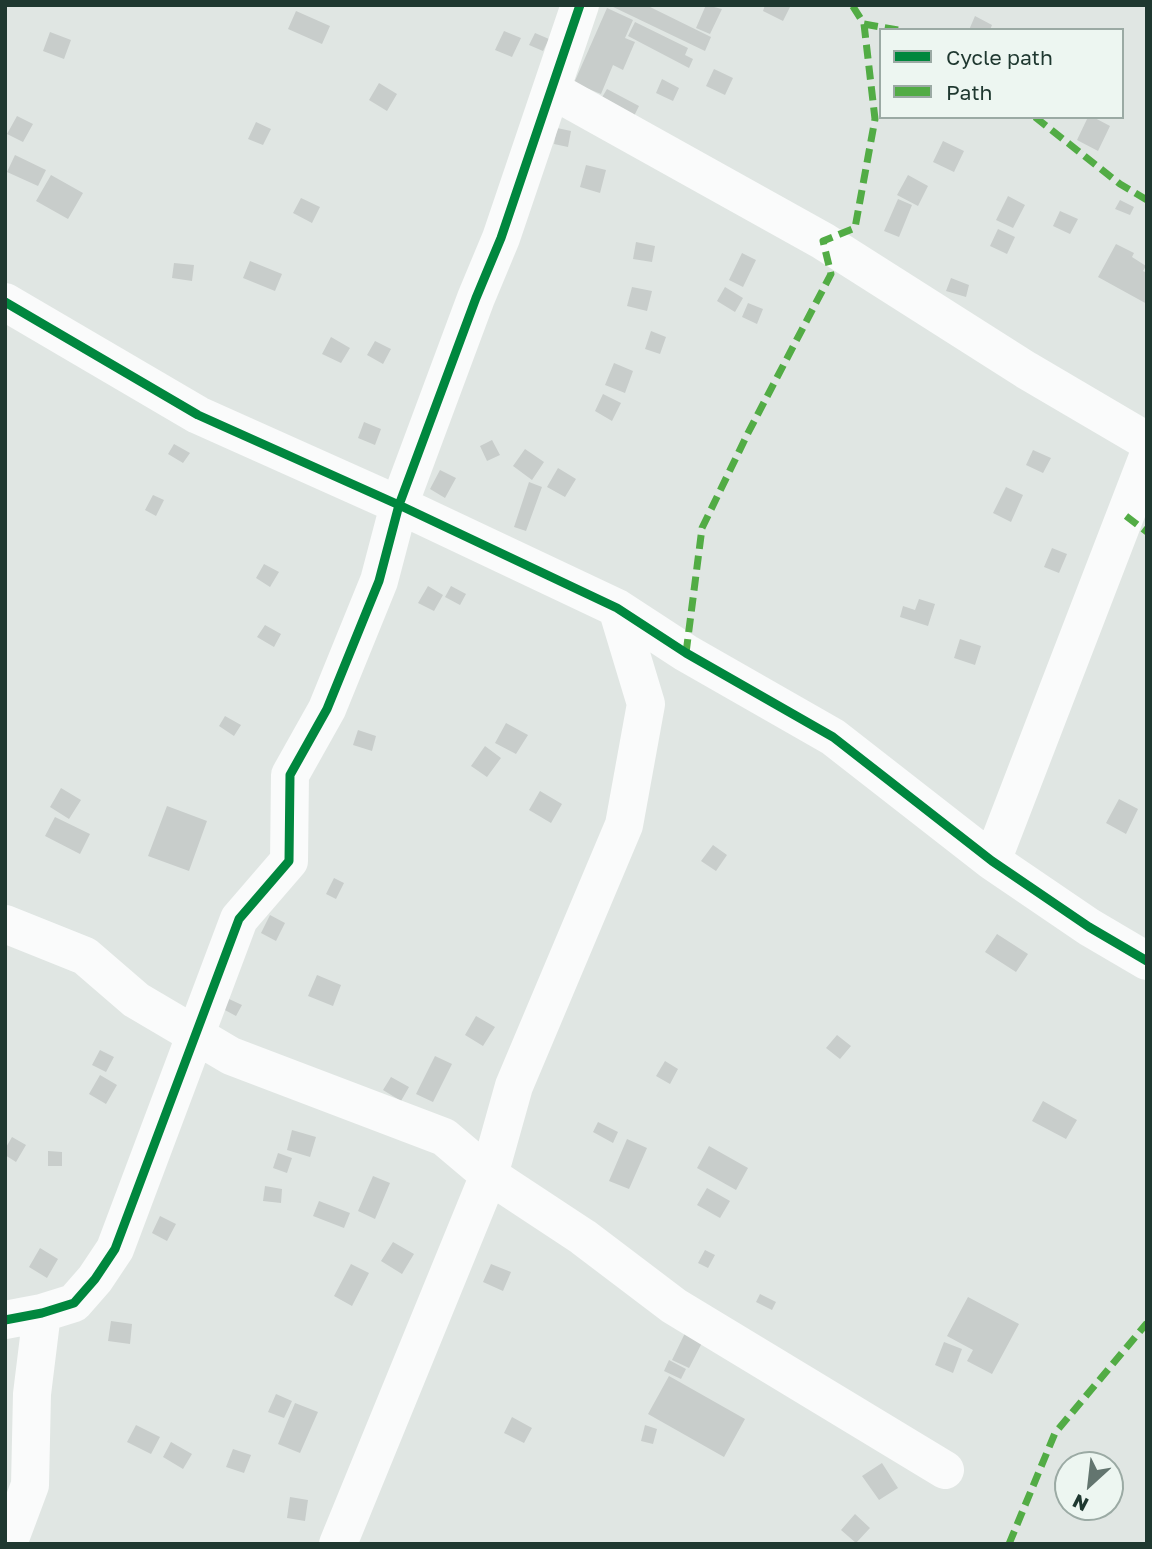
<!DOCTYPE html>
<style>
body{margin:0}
#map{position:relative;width:1152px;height:1549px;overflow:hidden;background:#e0e6e3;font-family:"Golos Text",sans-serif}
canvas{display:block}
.frame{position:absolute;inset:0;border:7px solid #1f3830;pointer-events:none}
.legend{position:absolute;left:879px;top:28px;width:245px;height:91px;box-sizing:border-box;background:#edf6f1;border:2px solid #9baaa4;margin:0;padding:9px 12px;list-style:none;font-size:21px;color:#1f3830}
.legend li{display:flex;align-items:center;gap:14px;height:35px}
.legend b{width:35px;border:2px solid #9baaa4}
.north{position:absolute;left:1054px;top:1451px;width:70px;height:70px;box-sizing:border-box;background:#edf6f1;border:2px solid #9baaa4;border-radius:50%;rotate:207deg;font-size:19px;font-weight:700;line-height:28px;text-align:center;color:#1f3830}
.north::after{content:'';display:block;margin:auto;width:24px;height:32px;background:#63756f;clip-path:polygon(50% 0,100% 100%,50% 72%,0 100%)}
</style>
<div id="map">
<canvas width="1152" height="1549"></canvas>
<div class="frame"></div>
<ul class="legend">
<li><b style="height:9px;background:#00873e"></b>Cycle path</li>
<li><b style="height:9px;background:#52ac45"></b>Path</li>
</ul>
<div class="north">N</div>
</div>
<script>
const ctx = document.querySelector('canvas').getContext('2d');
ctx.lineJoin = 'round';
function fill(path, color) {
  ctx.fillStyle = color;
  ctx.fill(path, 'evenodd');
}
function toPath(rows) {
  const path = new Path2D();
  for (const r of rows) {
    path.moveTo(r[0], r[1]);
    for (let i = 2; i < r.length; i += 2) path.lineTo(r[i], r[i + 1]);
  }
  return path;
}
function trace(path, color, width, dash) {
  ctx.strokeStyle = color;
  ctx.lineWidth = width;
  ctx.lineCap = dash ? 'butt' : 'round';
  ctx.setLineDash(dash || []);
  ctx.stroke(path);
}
const building = toPath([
 [609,5,646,5,711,37,705,51],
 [706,5,722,9,710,34,696,28],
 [765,5,791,5,783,21,763,11],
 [607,8,633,20,625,38,635,42,623,70,613,65,601,94,574,83],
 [296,11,330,26,322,44,288,29],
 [975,16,992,25,990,30,969,30],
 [635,22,688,48,685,55,693,59,689,68,628,36],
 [504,31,521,38,512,57,495,50],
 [50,32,71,40,64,59,43,51],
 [535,33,549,39,543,51,529,45],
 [714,69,733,78,725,95,706,86],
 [662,79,679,88,673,101,656,93],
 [379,83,397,94,387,111,369,100],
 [607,89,639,106,634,116,601,99],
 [17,116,33,124,23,142,7,134],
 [1088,117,1093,117,1110,126,1098,151,1077,140],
 [256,122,271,129,263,145,248,139],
 [557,128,571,131,568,147,554,144],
 [943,141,964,151,954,172,933,162],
 [15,155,46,170,38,186,7,172],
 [586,165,606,170,600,193,580,187],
 [51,175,83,193,68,219,36,201],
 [908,175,928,186,918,206,897,195],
 [1008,196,1025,205,1013,228,996,220],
 [301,198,320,207,312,223,293,213],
 [898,199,912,205,899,237,884,231],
 [1120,200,1134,207,1130,215,1115,209],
 [1060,211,1078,219,1070,234,1053,226],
 [998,229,1015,237,1007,254,990,246],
 [636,242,655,246,652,262,633,259],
 [1116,244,1134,253,1132,257,1146,266,1143,271,1147,273,1147,304,1098,277],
 [742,253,756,260,743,287,729,280],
 [250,261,282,274,275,291,243,278],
 [174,263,194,265,192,281,172,278],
 [951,278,969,285,966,297,946,291],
 [632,287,652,291,647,311,627,306],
 [725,287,743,298,735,312,717,301],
 [748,303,763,309,757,324,742,317],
 [651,331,666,337,660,354,645,349],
 [331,337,350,348,341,363,322,354],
 [375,341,391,349,383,364,367,355],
 [614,363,633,371,625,393,605,385],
 [603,394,621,403,612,421,595,411],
 [364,422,381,429,375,445,358,438],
 [492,440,500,455,487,461,480,446],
 [174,444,190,453,183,463,168,454],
 [525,449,544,462,532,480,513,466],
 [1033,450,1051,458,1043,473,1026,465],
 [558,468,576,479,565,497,547,487],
 [440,470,456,478,445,498,430,489],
 [529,482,542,487,526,531,514,527],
 [1006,487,1023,495,1011,522,993,513],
 [153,495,164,500,156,516,145,510],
 [1052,548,1067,554,1059,573,1044,567],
 [264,564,279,572,270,587,256,578],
 [428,586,443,595,434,611,418,603],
 [451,586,466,594,460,605,445,597],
 [919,599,935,604,928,626,900,617,903,606,915,610],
 [265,625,281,634,274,647,257,637],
 [960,639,981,646,975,665,954,658],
 [225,716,241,725,234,736,219,726],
 [506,723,528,735,516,754,495,743],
 [358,730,376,736,372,751,353,745],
 [485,746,501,758,487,777,471,766],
 [61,788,81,800,69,819,50,807],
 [540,791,562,804,551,823,529,810],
 [1119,799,1138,809,1126,834,1106,823],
 [167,806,207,821,189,871,148,856],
 [55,817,90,834,80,854,45,836],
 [713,845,727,855,716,871,701,861],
 [334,878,344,883,336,899,326,894],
 [270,915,285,923,276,941,261,933],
 [997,934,1028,954,1016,972,985,952],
 [317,975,341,985,333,1006,308,996],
 [229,999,242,1005,236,1016,223,1009],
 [476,1016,495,1027,483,1046,465,1035],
 [837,1035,851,1046,840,1059,826,1048],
 [100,1050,114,1057,106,1072,92,1065],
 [435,1056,452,1064,433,1102,416,1094],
 [665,1061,678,1069,670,1084,656,1076],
 [100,1075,117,1085,106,1104,89,1094],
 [391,1077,409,1087,401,1101,383,1090],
 [1043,1101,1077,1120,1066,1139,1032,1121],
 [598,1122,618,1132,613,1143,593,1132],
 [292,1130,316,1137,310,1157,287,1150],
 [12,1137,26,1145,16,1162,5,1155,5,1149],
 [627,1139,647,1148,629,1189,609,1181],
 [709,1146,748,1168,736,1190,697,1168],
 [48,1151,62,1152,62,1166,48,1166],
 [278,1153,292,1158,287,1173,273,1168],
 [373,1176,390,1183,375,1219,358,1211],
 [265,1186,282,1189,281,1203,263,1201],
 [707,1188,730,1201,720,1218,697,1205],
 [319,1201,350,1213,344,1228,313,1216],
 [160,1216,176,1224,167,1241,152,1233],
 [393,1242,414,1254,402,1274,381,1261],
 [40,1248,58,1259,47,1278,29,1267],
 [705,1250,715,1255,708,1268,698,1263],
 [351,1264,369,1273,352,1306,334,1296],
 [491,1264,511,1272,503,1291,483,1282],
 [760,1294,776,1302,772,1310,756,1302],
 [968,1297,1019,1324,992,1374,967,1361,973,1350,947,1336],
 [111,1321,132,1324,130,1344,108,1341],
 [686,1331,704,1339,689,1368,672,1360],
 [944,1342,962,1349,953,1373,935,1365],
 [669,1360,686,1369,681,1379,664,1371],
 [669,1376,745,1419,724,1457,648,1414],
 [276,1394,292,1401,284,1418,268,1412],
 [295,1403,318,1412,300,1453,278,1444],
 [512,1417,532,1428,524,1443,504,1433],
 [136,1425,160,1437,151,1454,127,1442],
 [645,1425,657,1429,653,1444,641,1441],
 [171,1442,192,1454,183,1469,163,1457],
 [233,1449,251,1455,244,1473,226,1467],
 [882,1463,898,1488,879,1500,862,1476],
 [290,1497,308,1500,305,1521,287,1518],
 [855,1514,870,1528,856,1543,841,1530]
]);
const minor = toPath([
 [552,90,823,241,1026,370,1147,441],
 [5,302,198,415,399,505,617,608,686,653,833,737,992,861,1089,927,1147,961],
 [992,861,1147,459],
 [5,924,85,956,136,1000,231,1056,444,1137,489,1175,583,1237,674,1306,945,1470],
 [5,1320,42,1313,74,1303,95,1279,115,1249,239,919,289,861,290,775,327,709,379,581,399,505,476,298,501,238,580,5],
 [8,1544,30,1485,32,1394,42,1313],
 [338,1544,489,1175,514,1086,624,825,646,704,617,608]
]);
const quiet = toPath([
 [864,24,898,30],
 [1035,117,1120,184,1147,200],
 [1126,516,1147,532],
 [686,653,702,528,748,433,831,274,823,241,855,228,875,119,864,24,852,5],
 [1009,1544,1055,1433,1147,1323]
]);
const cycleway = toPath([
 [5,302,198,415,399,505,617,608,686,653,833,737,992,861,1089,927,1147,961],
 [5,1320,42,1313,74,1303,95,1279,115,1249,239,919,289,861,290,775,327,709,379,581,399,505,476,298,501,238,580,5]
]);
fill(building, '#c8cdcb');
trace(minor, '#fafbfb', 38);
trace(quiet, '#52ac45', 7, [14, 7]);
trace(cycleway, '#00873e', 9);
</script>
